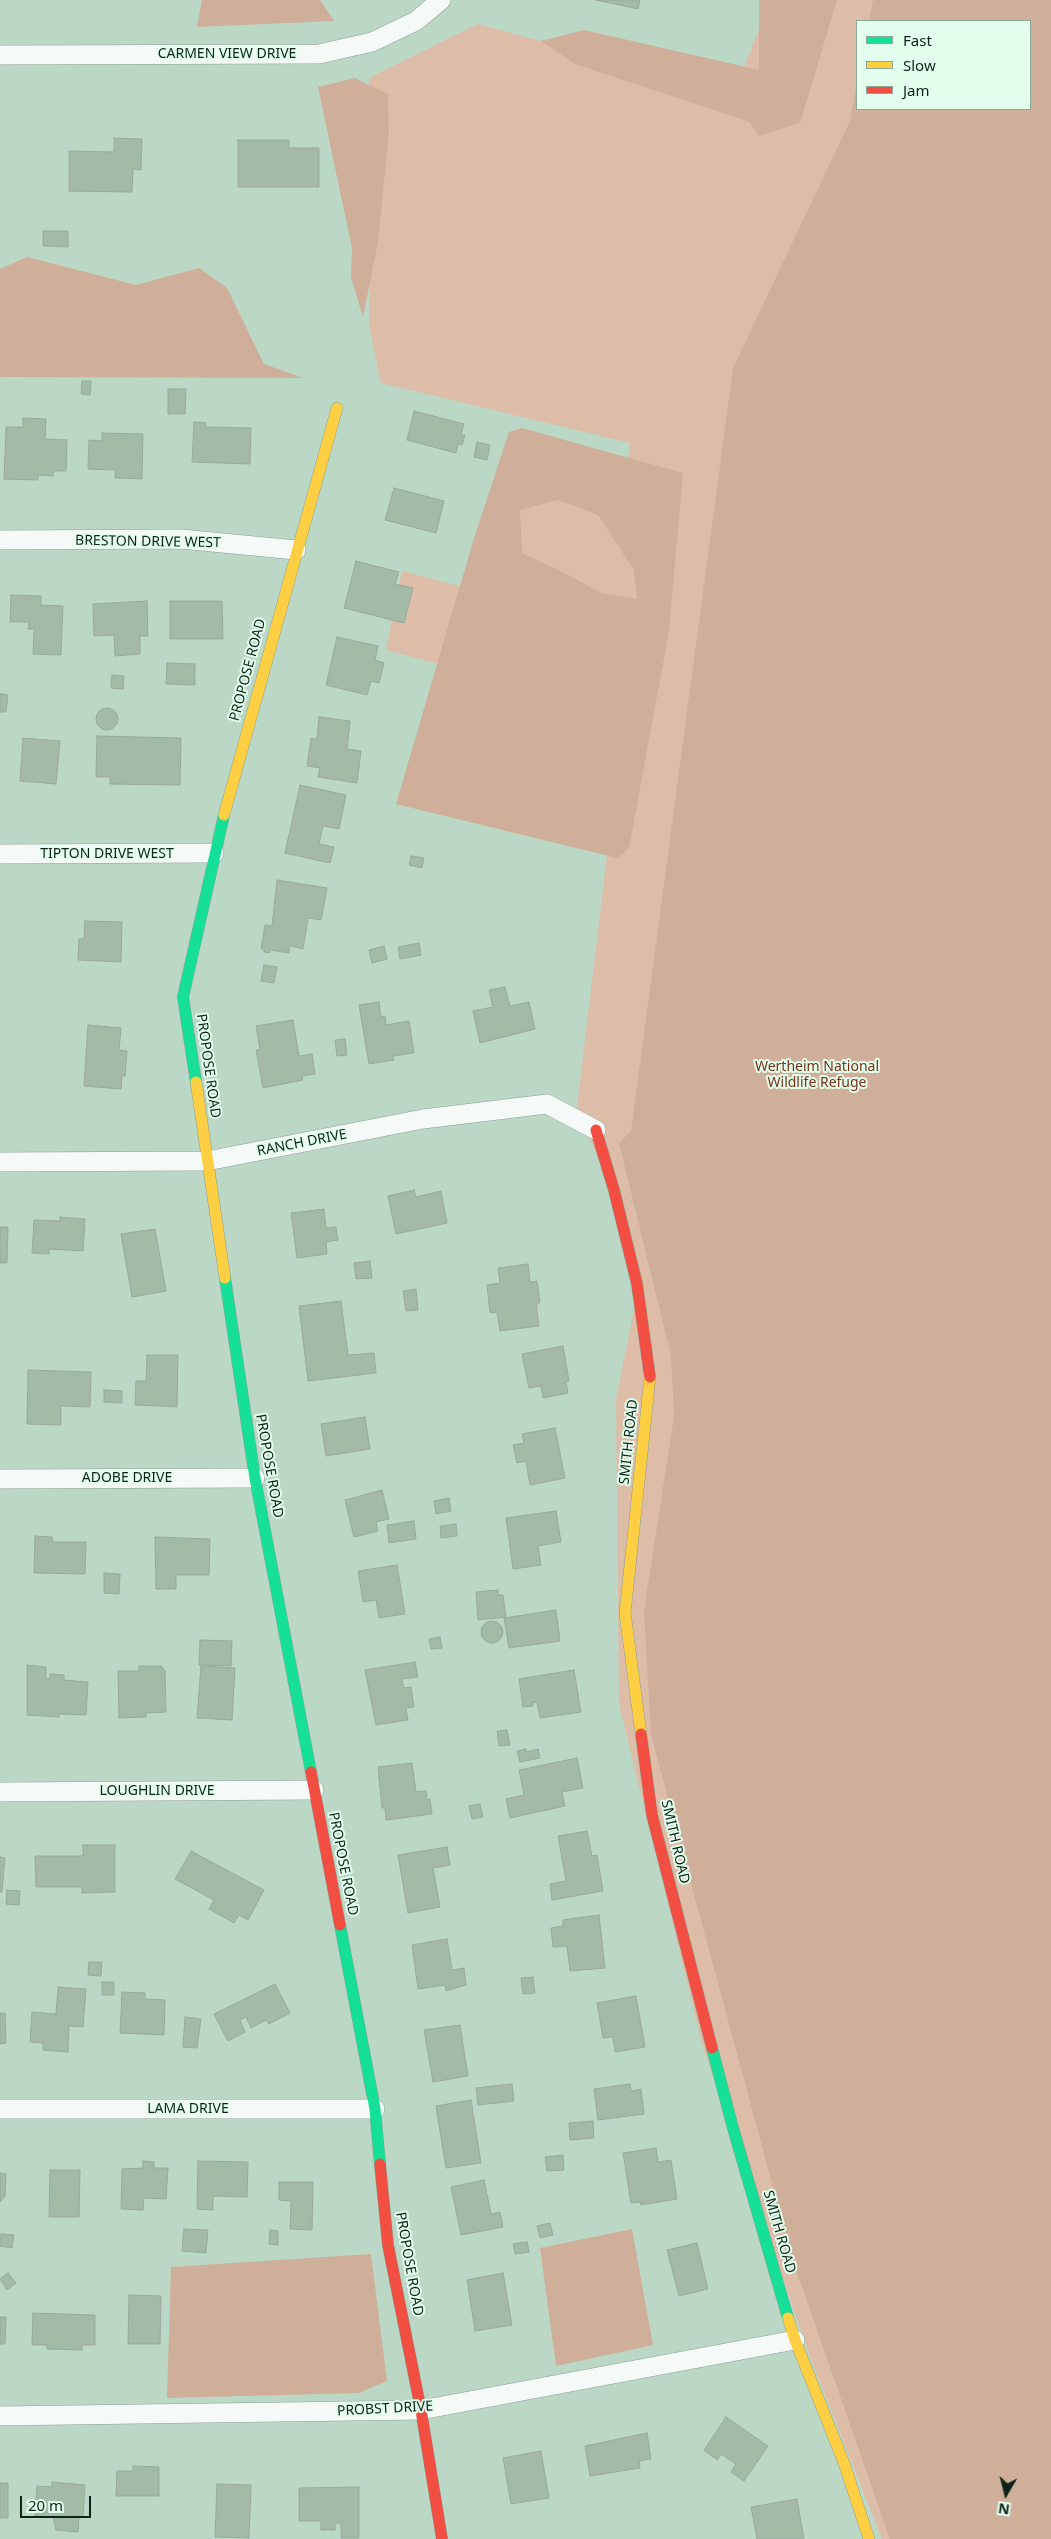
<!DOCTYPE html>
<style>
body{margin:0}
#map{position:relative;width:1051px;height:2539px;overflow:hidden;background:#bbd8c7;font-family:"Noto Sans",sans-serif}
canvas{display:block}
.legend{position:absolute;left:856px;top:20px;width:175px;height:90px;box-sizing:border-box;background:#e3ffee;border:1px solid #8da798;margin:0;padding:6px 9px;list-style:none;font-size:15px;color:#0d2317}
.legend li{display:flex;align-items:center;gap:10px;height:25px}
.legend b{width:25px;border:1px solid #8da798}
.north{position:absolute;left:981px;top:2469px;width:50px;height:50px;-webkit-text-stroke:4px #e3ffee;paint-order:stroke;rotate:188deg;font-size:14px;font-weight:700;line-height:20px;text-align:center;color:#0d2317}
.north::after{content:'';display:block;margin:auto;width:18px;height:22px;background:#0d2317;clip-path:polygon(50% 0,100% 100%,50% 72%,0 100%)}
.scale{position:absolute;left:20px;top:2496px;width:71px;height:22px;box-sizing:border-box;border:2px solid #0d2317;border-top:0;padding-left:6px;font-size:15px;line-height:18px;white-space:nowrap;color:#0d2317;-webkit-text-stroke:4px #e3ffee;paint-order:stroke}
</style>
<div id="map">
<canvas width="1051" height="2539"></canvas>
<ul class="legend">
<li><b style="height:6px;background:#16e098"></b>Fast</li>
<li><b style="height:6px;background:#ffcf43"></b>Slow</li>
<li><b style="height:6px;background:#f24e42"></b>Jam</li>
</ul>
<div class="north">N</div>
<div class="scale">20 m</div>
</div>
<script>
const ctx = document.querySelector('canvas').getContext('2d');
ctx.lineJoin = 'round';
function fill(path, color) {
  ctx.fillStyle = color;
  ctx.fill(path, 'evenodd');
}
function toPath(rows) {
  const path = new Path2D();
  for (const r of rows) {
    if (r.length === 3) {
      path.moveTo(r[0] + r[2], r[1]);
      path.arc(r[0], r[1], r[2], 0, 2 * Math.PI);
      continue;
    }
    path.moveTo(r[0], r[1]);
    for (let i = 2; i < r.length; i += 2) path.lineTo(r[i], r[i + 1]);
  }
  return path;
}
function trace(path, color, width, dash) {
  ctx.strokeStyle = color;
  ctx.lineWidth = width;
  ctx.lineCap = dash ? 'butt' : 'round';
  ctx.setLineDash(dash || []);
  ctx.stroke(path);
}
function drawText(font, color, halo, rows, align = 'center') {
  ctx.font = font + ' "Noto Sans",sans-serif';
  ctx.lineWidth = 4;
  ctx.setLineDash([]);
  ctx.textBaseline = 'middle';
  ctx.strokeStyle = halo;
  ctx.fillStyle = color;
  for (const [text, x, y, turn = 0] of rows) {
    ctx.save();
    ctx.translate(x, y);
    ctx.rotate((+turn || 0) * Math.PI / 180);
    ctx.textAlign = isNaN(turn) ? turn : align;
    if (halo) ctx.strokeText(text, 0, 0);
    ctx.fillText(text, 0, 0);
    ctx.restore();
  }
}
const green = toPath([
 [771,0,1051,0,1051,2539,882,2539,810,2357,702,2044,619,1704,616,1399,638,1289,633,1245,577,1107,615,787,597,706,386,650,402,571,608,625,601,593,563,572,521,553,520,510,558,500,598,515,619,547,630,443,381,383,369,325,369,78,478,24,733,94],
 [857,21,1030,21,1030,109,857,109]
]);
const forest = toPath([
 [202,0,320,0,334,21,197,27],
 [759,0,837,0,800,123,758,136,750,122,575,64,541,41,584,30,759,70],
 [873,0,1051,0,1051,2539,890,2539,793,2261,651,1735,644,1611,674,1417,671,1356,619,1143,631,1131,733,368,850,121,857,83,857,109,1030,109,1030,21,869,21],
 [355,78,388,94,389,132,378,242,363,317,351,278,352,248,318,87],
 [27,257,136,285,199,268,227,288,264,364,303,378,0,377,0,269],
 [522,428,683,473,669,631,629,848,617,858,396,804,474,538,509,432],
 [558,500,598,515,634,570,637,599,601,593,563,572,522,553,520,510],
 [632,2229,653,2345,556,2366,540,2248],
 [371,2254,387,2381,359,2393,167,2398,171,2267]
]);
const building = toPath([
 [596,0,640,0,638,9,596,0],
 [114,138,142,139,141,170,133,169,132,192,69,191,69,151,114,152,114,138],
 [238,140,289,140,289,148,319,148,319,187,238,187,238,140],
 [43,231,68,231,68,247,43,246,43,231],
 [82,381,91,381,90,395,81,394,82,381],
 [168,389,186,389,185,414,168,414,168,389],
 [414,411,464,424,461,435,465,435,462,445,458,444,456,453,407,440,414,411],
 [23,418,46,419,45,439,67,440,66,471,53,471,53,476,38,475,38,480,4,479,6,427,23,427,23,418],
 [194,422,206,423,206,427,251,428,250,464,192,462,194,422],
 [102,433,143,434,142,479,115,478,115,470,88,469,89,440,102,441,102,433],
 [477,442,490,445,487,460,474,457,477,442],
 [394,488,444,501,436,533,385,520,394,488],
 [356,561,399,572,395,584,413,588,404,623,344,608,356,561],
 [11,595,41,596,41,605,63,606,61,655,33,654,34,629,28,629,29,622,10,622,11,595],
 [147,601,148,636,140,636,140,654,115,656,114,635,94,636,93,604,147,601],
 [170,601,222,601,223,639,170,639,170,601],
 [337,637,378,646,375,660,384,663,379,683,371,681,367,695,326,685,337,637],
 [167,663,195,664,195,685,166,684,167,663],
 [112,675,124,676,123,689,111,688,112,675],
 [0,694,8,695,6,712,0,712,0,694],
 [107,719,11],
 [319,717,350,721,347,749,361,751,357,783,318,777,320,768,307,766,311,738,317,739,319,717],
 [97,736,181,738,180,785,110,784,110,777,96,777,97,736],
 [23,738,60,741,56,784,20,781,23,738],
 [300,785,346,795,339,829,323,826,319,844,334,847,330,863,285,853,300,785],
 [411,856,424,858,422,868,409,865,411,856],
 [277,880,327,888,321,920,308,918,303,949,290,946,289,953,270,950,270,953,264,952,264,949,261,949,265,925,272,926,277,880],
 [85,921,122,922,121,962,78,960,79,939,84,939,85,921],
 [419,943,421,955,400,959,398,947,419,943],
 [384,946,387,959,372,963,369,950,384,946],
 [264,965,277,967,274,983,261,981,264,965],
 [505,987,510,1006,529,1002,535,1029,480,1043,473,1011,493,1007,489,990,505,987],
 [379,1002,381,1017,385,1016,386,1025,409,1021,414,1053,393,1056,394,1060,369,1064,359,1005,379,1002],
 [293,1020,299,1056,312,1054,315,1074,302,1076,303,1080,263,1088,256,1050,260,1050,256,1026,293,1020],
 [88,1025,121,1028,119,1050,127,1051,125,1076,122,1076,121,1089,84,1086,88,1025],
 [345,1039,347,1055,337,1056,335,1040,345,1039],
 [414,1190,416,1197,441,1191,447,1223,396,1234,388,1196,414,1190],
 [324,1209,326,1228,336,1227,338,1240,326,1242,327,1254,297,1258,291,1213,324,1209],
 [60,1217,85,1219,83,1251,49,1249,49,1254,32,1253,34,1220,60,1221,60,1217],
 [0,1227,8,1227,7,1263,0,1263,0,1227],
 [155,1229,166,1291,132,1297,121,1234,155,1229],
 [370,1261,372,1278,356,1279,354,1263,370,1261],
 [528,1264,530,1282,537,1281,540,1302,536,1305,539,1326,500,1331,497,1312,490,1313,487,1285,500,1283,498,1268,528,1264],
 [416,1289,418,1310,406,1311,403,1291,416,1289],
 [341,1301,348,1355,374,1353,376,1373,308,1381,299,1306,341,1301],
 [563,1346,569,1381,566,1382,568,1393,543,1398,541,1386,529,1388,522,1354,563,1346],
 [147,1355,178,1355,177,1407,135,1405,136,1381,146,1381,147,1355],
 [28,1370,91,1372,90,1407,61,1406,61,1425,27,1424,28,1370],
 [104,1390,122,1391,122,1403,104,1402,104,1390],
 [365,1417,370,1449,326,1456,321,1424,365,1417],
 [555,1428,565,1478,530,1485,526,1461,517,1463,513,1445,524,1443,522,1434,555,1428],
 [382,1490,389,1519,376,1522,378,1531,354,1537,345,1500,382,1490],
 [449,1498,451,1511,436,1514,434,1501,449,1498],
 [556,1511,561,1542,538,1546,541,1565,513,1569,506,1518,556,1511],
 [414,1521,416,1539,389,1543,387,1525,414,1521],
 [456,1524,457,1536,441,1538,440,1526,456,1524],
 [35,1536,52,1537,53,1542,86,1542,85,1574,34,1573,35,1536],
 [155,1537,210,1539,209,1575,176,1575,176,1589,156,1589,155,1537],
 [397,1565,405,1614,379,1618,376,1600,363,1602,358,1571,397,1565],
 [104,1573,120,1574,119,1594,104,1593,104,1573],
 [498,1590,498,1595,503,1595,506,1617,478,1620,476,1592,498,1590],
 [556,1610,560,1641,509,1648,504,1618,556,1610],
 [492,1632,11],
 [440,1637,442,1648,431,1649,429,1639,440,1637],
 [200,1640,232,1641,231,1666,199,1665,200,1640],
 [415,1662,418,1677,402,1679,404,1688,411,1687,414,1707,406,1708,408,1720,376,1725,365,1670,415,1662],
 [27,1665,46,1667,46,1679,50,1679,50,1674,64,1675,64,1680,88,1682,86,1715,59,1714,59,1717,27,1715,27,1665],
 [139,1666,161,1666,165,1671,166,1712,146,1713,146,1717,119,1718,118,1671,139,1671,139,1666],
 [201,1666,235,1668,232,1720,197,1718,201,1666],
 [574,1670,581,1712,540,1718,537,1702,533,1703,533,1706,523,1707,519,1679,574,1670],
 [507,1730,510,1745,499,1746,497,1731,507,1730],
 [526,1749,526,1752,538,1749,540,1758,520,1762,517,1751,526,1749],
 [577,1758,583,1788,562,1792,565,1806,510,1818,506,1799,524,1795,519,1770,577,1758],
 [412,1763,416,1792,426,1791,427,1800,430,1799,432,1814,386,1820,385,1808,382,1808,378,1767,412,1763],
 [480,1804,483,1817,472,1819,469,1806,480,1804],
 [587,1831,592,1856,597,1855,603,1891,552,1900,550,1884,566,1881,558,1836,587,1831],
 [83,1845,115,1845,115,1892,82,1893,82,1887,36,1887,35,1856,83,1856,83,1845],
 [447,1847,450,1865,433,1868,440,1907,408,1913,398,1855,447,1847],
 [191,1851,264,1890,248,1920,239,1915,234,1923,209,1909,214,1900,175,1879,191,1851],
 [0,1857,5,1858,2,1892,0,1892,0,1857],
 [7,1890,20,1891,19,1905,6,1904,7,1890],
 [599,1915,605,1968,570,1971,567,1946,553,1947,551,1928,563,1926,563,1920,599,1915],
 [447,1939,452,1970,464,1968,466,1985,446,1991,445,1985,418,1989,412,1945,447,1939],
 [89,1962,102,1962,101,1976,88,1975,89,1962],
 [533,1977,535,1993,523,1994,521,1978,533,1977],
 [102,1982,114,1982,114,1995,102,1995,102,1982],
 [275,1984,290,2013,269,2024,266,2020,251,2028,246,2017,240,2020,245,2032,228,2041,214,2014,275,1984],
 [58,1987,86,1989,83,2027,69,2026,68,2052,43,2050,43,2043,30,2042,32,2012,56,2014,58,1987],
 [122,1992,145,1993,145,1999,165,2000,164,2035,120,2033,122,1992],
 [636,1996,645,2047,615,2052,613,2037,603,2038,597,2003,636,1996],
 [0,2013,5,2013,6,2043,0,2044,0,2013],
 [185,2017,201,2019,197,2048,183,2047,185,2017],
 [460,2025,468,2076,433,2082,424,2030,460,2025],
 [512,2084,514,2101,478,2105,476,2088,512,2084],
 [630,2084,631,2091,641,2089,644,2114,598,2120,594,2089,630,2084],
 [471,2100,481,2163,446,2168,436,2106,471,2100],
 [593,2121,594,2138,570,2140,569,2123,593,2121],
 [656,2148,658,2162,671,2160,677,2199,641,2205,640,2202,631,2203,623,2153,656,2148],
 [563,2155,564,2170,547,2171,545,2157,563,2155],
 [143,2161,154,2162,154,2168,168,2168,166,2199,144,2198,143,2210,121,2209,122,2169,143,2168,143,2161],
 [198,2161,248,2162,247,2197,213,2196,213,2210,197,2209,198,2161],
 [50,2170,80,2170,79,2217,49,2217,50,2170],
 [0,2173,6,2174,5,2196,0,2202,0,2173],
 [484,2180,491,2214,500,2212,503,2227,461,2235,451,2187,484,2180],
 [279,2182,313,2182,312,2230,290,2229,291,2201,279,2200,279,2182],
 [550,2223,553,2235,540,2238,537,2226,550,2223],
 [184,2229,208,2230,206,2253,182,2251,184,2229],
 [270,2230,278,2231,278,2245,269,2244,270,2230],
 [1,2234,14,2235,12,2248,0,2246,1,2234],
 [527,2242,529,2252,515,2254,513,2244,527,2242],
 [697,2243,708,2289,679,2296,667,2250,697,2243],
 [8,2273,16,2283,7,2290,0,2279,8,2273],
 [503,2273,512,2325,475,2331,467,2280,503,2273],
 [129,2295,161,2296,160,2344,128,2344,129,2295],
 [33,2313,95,2315,95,2345,82,2345,82,2350,47,2349,47,2345,32,2345,33,2313],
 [0,2317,6,2317,5,2344,0,2344,0,2317],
 [726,2417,768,2446,744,2481,731,2472,736,2464,721,2454,717,2460,704,2450,726,2417],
 [647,2433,651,2459,639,2461,640,2468,590,2476,585,2446,647,2433],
 [541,2451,549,2498,511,2504,503,2458,541,2451],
 [133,2466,159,2467,159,2496,116,2496,117,2471,133,2471,133,2466],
 [52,2482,85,2485,83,2517,79,2517,78,2532,56,2530,53,2517,35,2516,37,2486,52,2487,52,2482],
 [0,2483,8,2483,8,2518,0,2518,0,2483],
 [217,2484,251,2485,249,2538,215,2537,217,2484],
 [359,2487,359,2538,341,2538,341,2523,335,2523,335,2530,321,2530,321,2521,299,2521,299,2488,359,2487],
 [797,2499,804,2539,757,2539,751,2507,797,2499]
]);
const street = toPath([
 [0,55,319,54,372,42,416,21,441,0],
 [0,540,181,539,296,550],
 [0,854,214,853],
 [0,1162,207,1161,423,1119,547,1104,596,1130],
 [0,1479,255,1478],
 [0,1792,314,1790],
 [0,2109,375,2109],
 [0,2416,421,2410,795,2340]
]);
const fast = toPath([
 [196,1082,183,997,224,815],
 [225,1278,255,1478,311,1772],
 [340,1925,375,2109,380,2164],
 [712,2048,733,2128,788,2318]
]);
const slow = toPath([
 [224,815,337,408],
 [196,1082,225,1278],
 [641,1734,625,1613,650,1377],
 [788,2318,795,2340,844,2463,869,2539]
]);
const jam = toPath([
 [596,1130,614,1190,637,1284,650,1377],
 [641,1734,652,1815,712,2048],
 [311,1772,340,1925],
 [380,2164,388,2245,421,2410,442,2539]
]);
const streetNames = [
 ["CARMEN VIEW DRIVE",227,54],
 ["BRESTON DRIVE WEST",148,542,1],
 ["PROPOSE ROAD",248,670,-75],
 ["TIPTON DRIVE WEST",107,854],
 ["PROPOSE ROAD",208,1066,82],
 ["RANCH DRIVE",302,1143,-11],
 ["SMITH ROAD",629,1442,-84],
 ["PROPOSE ROAD",269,1466,80],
 ["ADOBE DRIVE",127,1478],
 ["LOUGHLIN DRIVE",157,1791],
 ["SMITH ROAD",675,1842,77],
 ["PROPOSE ROAD",343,1864,79],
 ["LAMA DRIVE",188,2109],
 ["SMITH ROAD",779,2232,74],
 ["PROPOSE ROAD",409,2264,80],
 ["PROBST DRIVE",385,2409,-3]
];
const parkNames = [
 ["Wertheim National",817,1067],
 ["Wildlife Refuge",817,1083]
];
fill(green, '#ddbda7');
fill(forest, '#cfaf99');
fill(building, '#a3baa6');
trace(building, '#97aa9a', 1);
trace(street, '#8aa093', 20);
trace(fast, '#8aa093', 12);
trace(slow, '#8aa093', 12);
trace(jam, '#8aa093', 12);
trace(street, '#f5f9f7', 19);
trace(fast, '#16e098', 11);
trace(slow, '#ffcf43', 11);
trace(jam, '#f24e42', 11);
drawText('14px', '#0d2317', '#e3ffee', streetNames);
drawText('14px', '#7a3016', '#e3ffee', parkNames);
</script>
